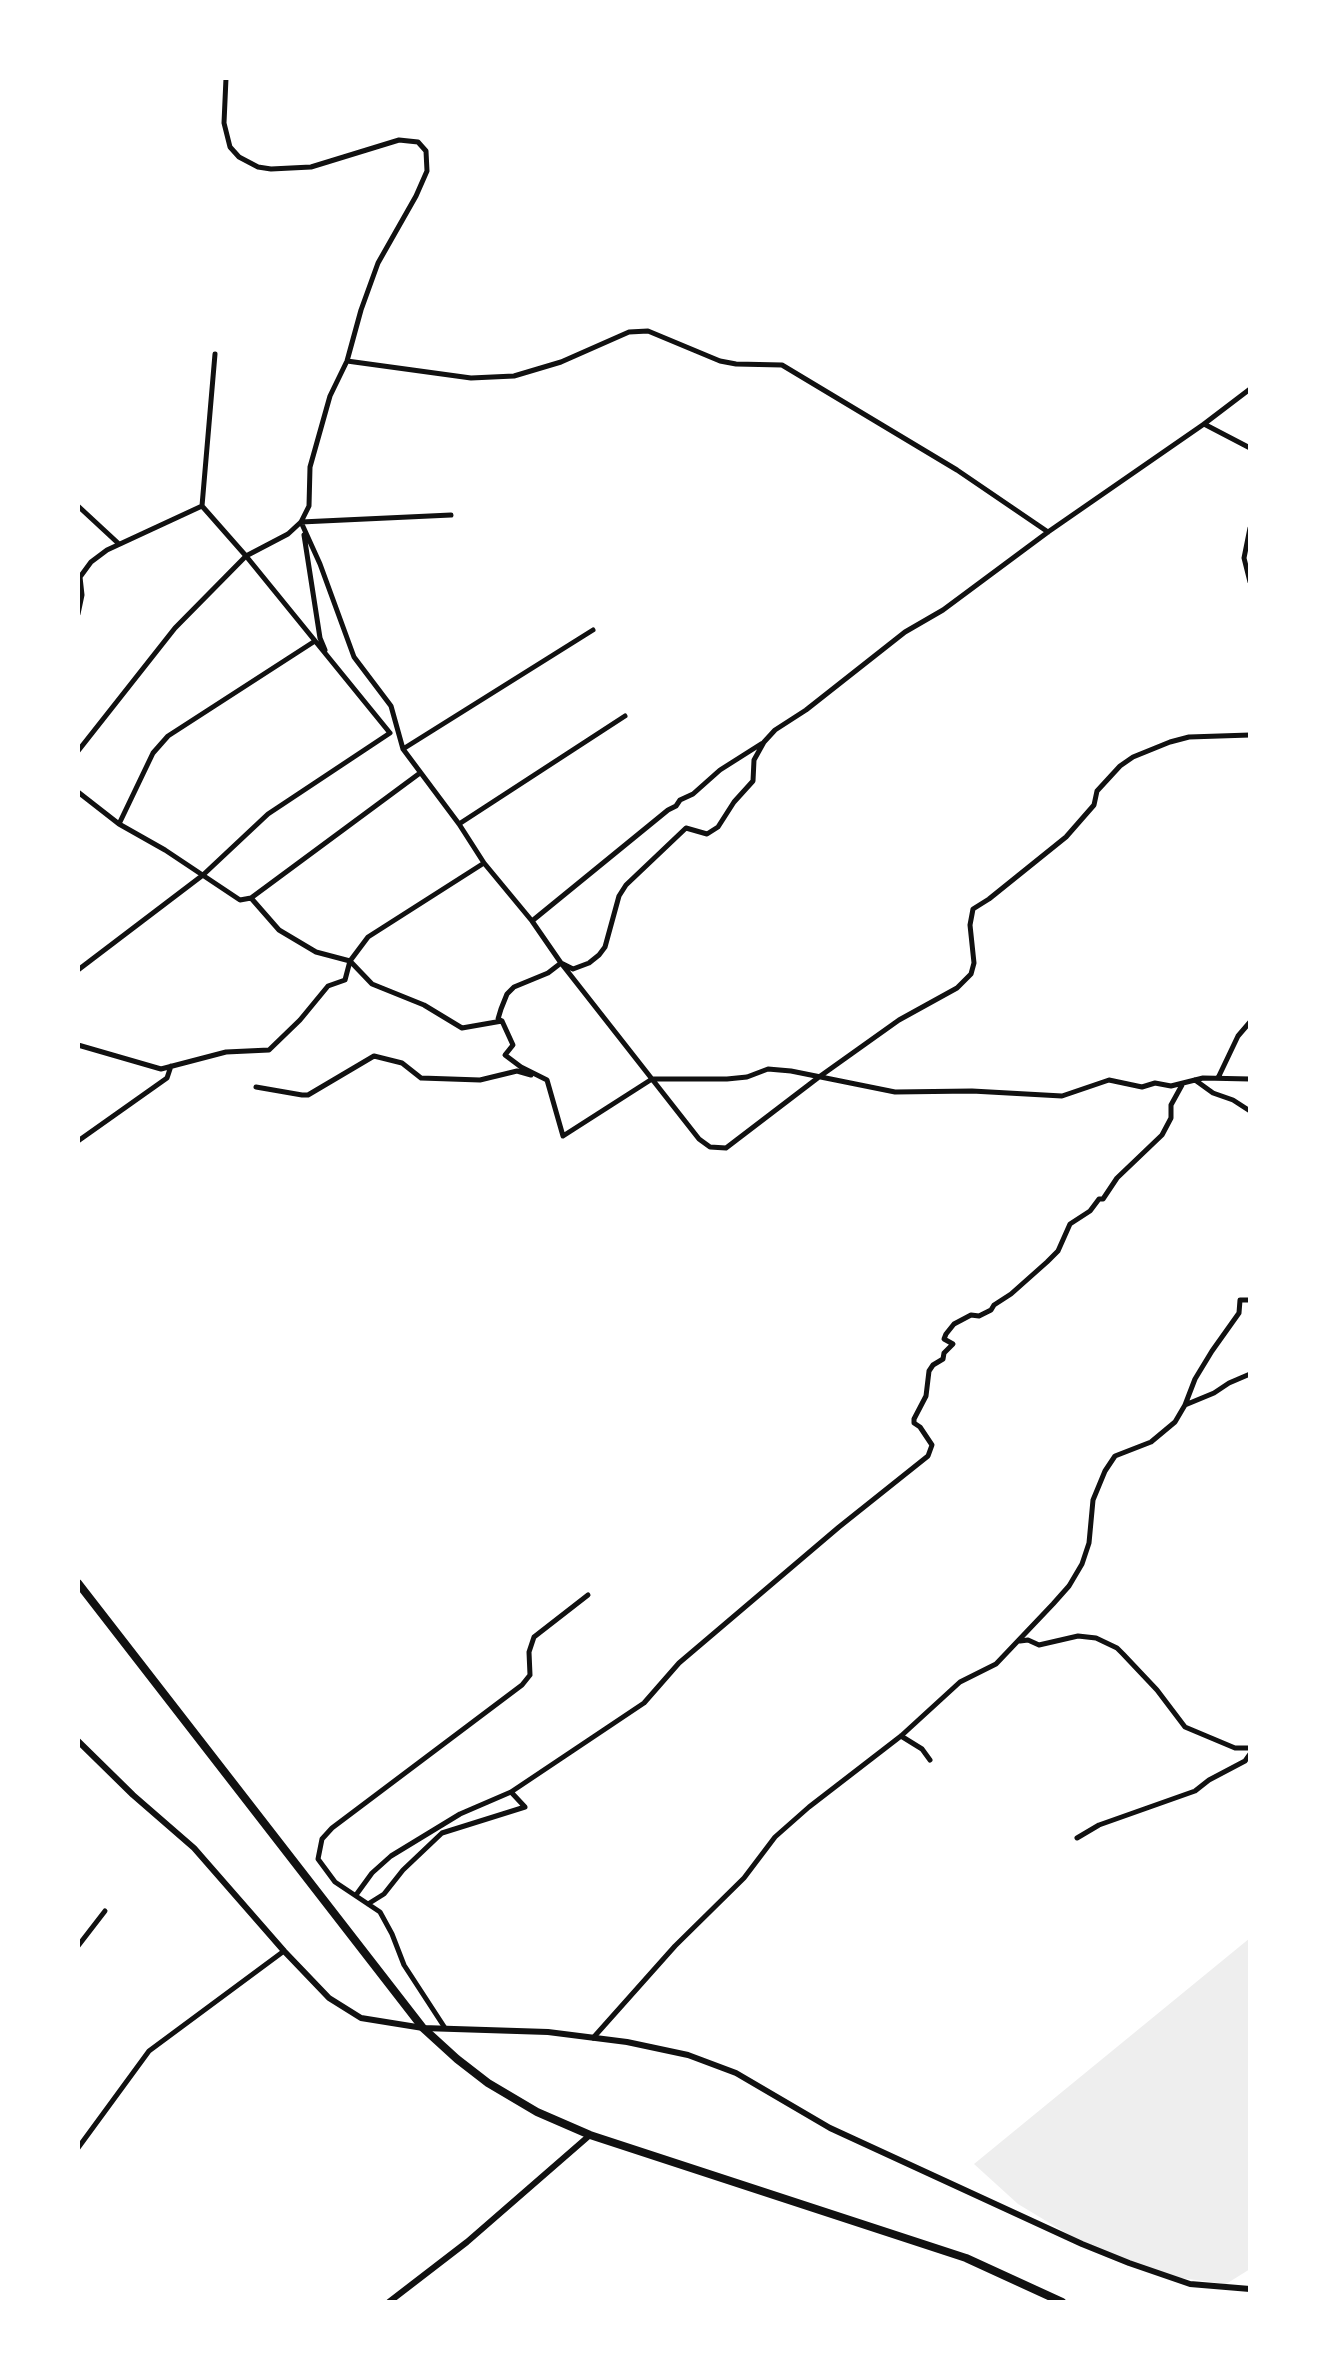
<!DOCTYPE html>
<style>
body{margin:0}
#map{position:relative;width:1328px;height:2380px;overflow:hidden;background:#fff;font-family:Cabin,sans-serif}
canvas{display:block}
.frame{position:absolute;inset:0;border:80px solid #fff;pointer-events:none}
</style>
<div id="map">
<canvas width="1328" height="2380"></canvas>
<div class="frame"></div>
</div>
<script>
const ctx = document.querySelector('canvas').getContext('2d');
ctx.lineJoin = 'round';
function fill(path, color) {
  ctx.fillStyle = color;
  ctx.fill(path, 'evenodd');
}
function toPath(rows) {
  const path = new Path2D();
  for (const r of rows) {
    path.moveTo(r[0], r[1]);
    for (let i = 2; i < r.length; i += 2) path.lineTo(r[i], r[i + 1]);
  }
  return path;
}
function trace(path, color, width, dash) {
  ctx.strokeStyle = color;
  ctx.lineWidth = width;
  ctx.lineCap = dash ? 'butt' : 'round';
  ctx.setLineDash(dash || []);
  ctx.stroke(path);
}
const green = toPath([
 [1250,1938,1250,2269,1226,2284,1166,2276,1106,2257,1018,2204,974,2164]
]);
const minor = toPath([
 [347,361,471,378,514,376,561,362,629,332,648,331,720,361,736,364,782,365,957,470,1048,532],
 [1204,424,1250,448],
 [78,506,119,544],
 [202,506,215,354],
 [1250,528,1244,558,1250,582],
 [304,535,320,638,325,650],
 [78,614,82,595,80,577,91,562,107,550,202,506,246,556,175,628,78,751],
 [403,749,593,630],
 [78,792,119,824,165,850,240,900,251,898,279,930,316,952,350,961,372,984,424,1005,462,1028,502,1021,513,1045,505,1055,521,1067,547,1080,563,1136,652,1079,727,1079,747,1077,768,1069,791,1071,895,1092,972,1091,1062,1096,1109,1080,1142,1087,1155,1083,1171,1086,1203,1078,1250,1079],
 [119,824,153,753,168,736,315,641],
 [459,824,625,716],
 [484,863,532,921,561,963,699,1139,710,1147,726,1148,819,1077,899,1020,957,988,971,974,974,963,970,925,973,909,989,899,1066,837,1094,805,1097,791,1120,766,1133,757,1170,742,1189,737,1250,735],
 [251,898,420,773],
 [532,921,668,810,676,806,680,800,693,794,720,770,761,744],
 [78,970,203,875,268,814,390,733,246,556,288,534,301,522,309,506,310,467,330,396,347,361,361,310,378,263,416,196,427,171,426,151,418,142,399,140,311,167,271,169,258,167,239,157,230,147,224,123,226,78],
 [502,1021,498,1019,501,1009,507,994,514,987,548,973,561,963,573,969,589,963,599,955,605,947,619,896,626,885,686,828,707,834,718,827,734,802,753,781,754,760,764,742,775,730,806,710,905,632,943,610,1048,532,1204,424,1250,389],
 [78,1045,161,1069,226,1052,269,1050,300,1020,328,986,345,980,350,961,368,937,484,863,459,824,403,749,391,706,354,657,320,564,301,522,451,515],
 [1218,1078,1238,1036,1250,1022],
 [1195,1080,1213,1093,1233,1100,1250,1111],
 [256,1087,302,1095,308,1095,374,1056,402,1063,421,1078,480,1080,517,1071,531,1075],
 [78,1141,167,1078,171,1066],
 [1185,1405,1195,1379,1212,1351,1239,1313,1240,1300,1250,1300],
 [1020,1641,1028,1640,1039,1645,1078,1636,1096,1638,1117,1648,1123,1654,1157,1690,1185,1727,1235,1748,1250,1748],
 [901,1736,922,1749,930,1760],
 [1077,1838,1099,1825,1195,1791,1209,1780,1245,1761,1250,1754],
 [356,1895,372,1873,391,1856,460,1814,511,1792,644,1703,679,1663,839,1527,928,1456,932,1445,920,1427,914,1423,914,1419,926,1396,929,1371,933,1365,943,1359,944,1353,953,1344,944,1339,946,1334,954,1324,971,1315,979,1316,991,1310,994,1305,1011,1294,1047,1262,1058,1251,1070,1224,1090,1211,1099,1199,1103,1199,1117,1178,1162,1135,1171,1118,1171,1105,1182,1085],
 [368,1904,384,1894,403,1870,442,1833,525,1807,511,1792],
 [78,1946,105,1911],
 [445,2028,404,1965,392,1934,380,1912,335,1882,318,1859,322,1839,332,1828,522,1685,530,1675,529,1652,534,1637,588,1595],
 [593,2038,675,1946,744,1878,775,1837,809,1807,901,1736,960,1682,996,1664,1053,1604,1069,1586,1082,1564,1089,1543,1093,1500,1105,1471,1115,1456,1151,1442,1175,1422,1185,1405,1214,1393,1229,1383,1250,1374],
 [78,2148,149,2051,284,1951]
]);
const tertiary = toPath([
 [78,1741,133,1795,194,1848,284,1951,329,1998,361,2018,423,2028,548,2032,627,2042,688,2055,736,2073,830,2128,1082,2244,1129,2263,1190,2284,1250,2289],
 [389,2302,467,2242,590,2135]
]);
const trunk = toPath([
 [78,1583,423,2028,457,2059,488,2083,537,2112,590,2135,966,2258,1062,2302]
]);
fill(green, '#eee');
trace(minor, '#111', 5);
trace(tertiary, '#111', 6);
trace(trunk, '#111', 8);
</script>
